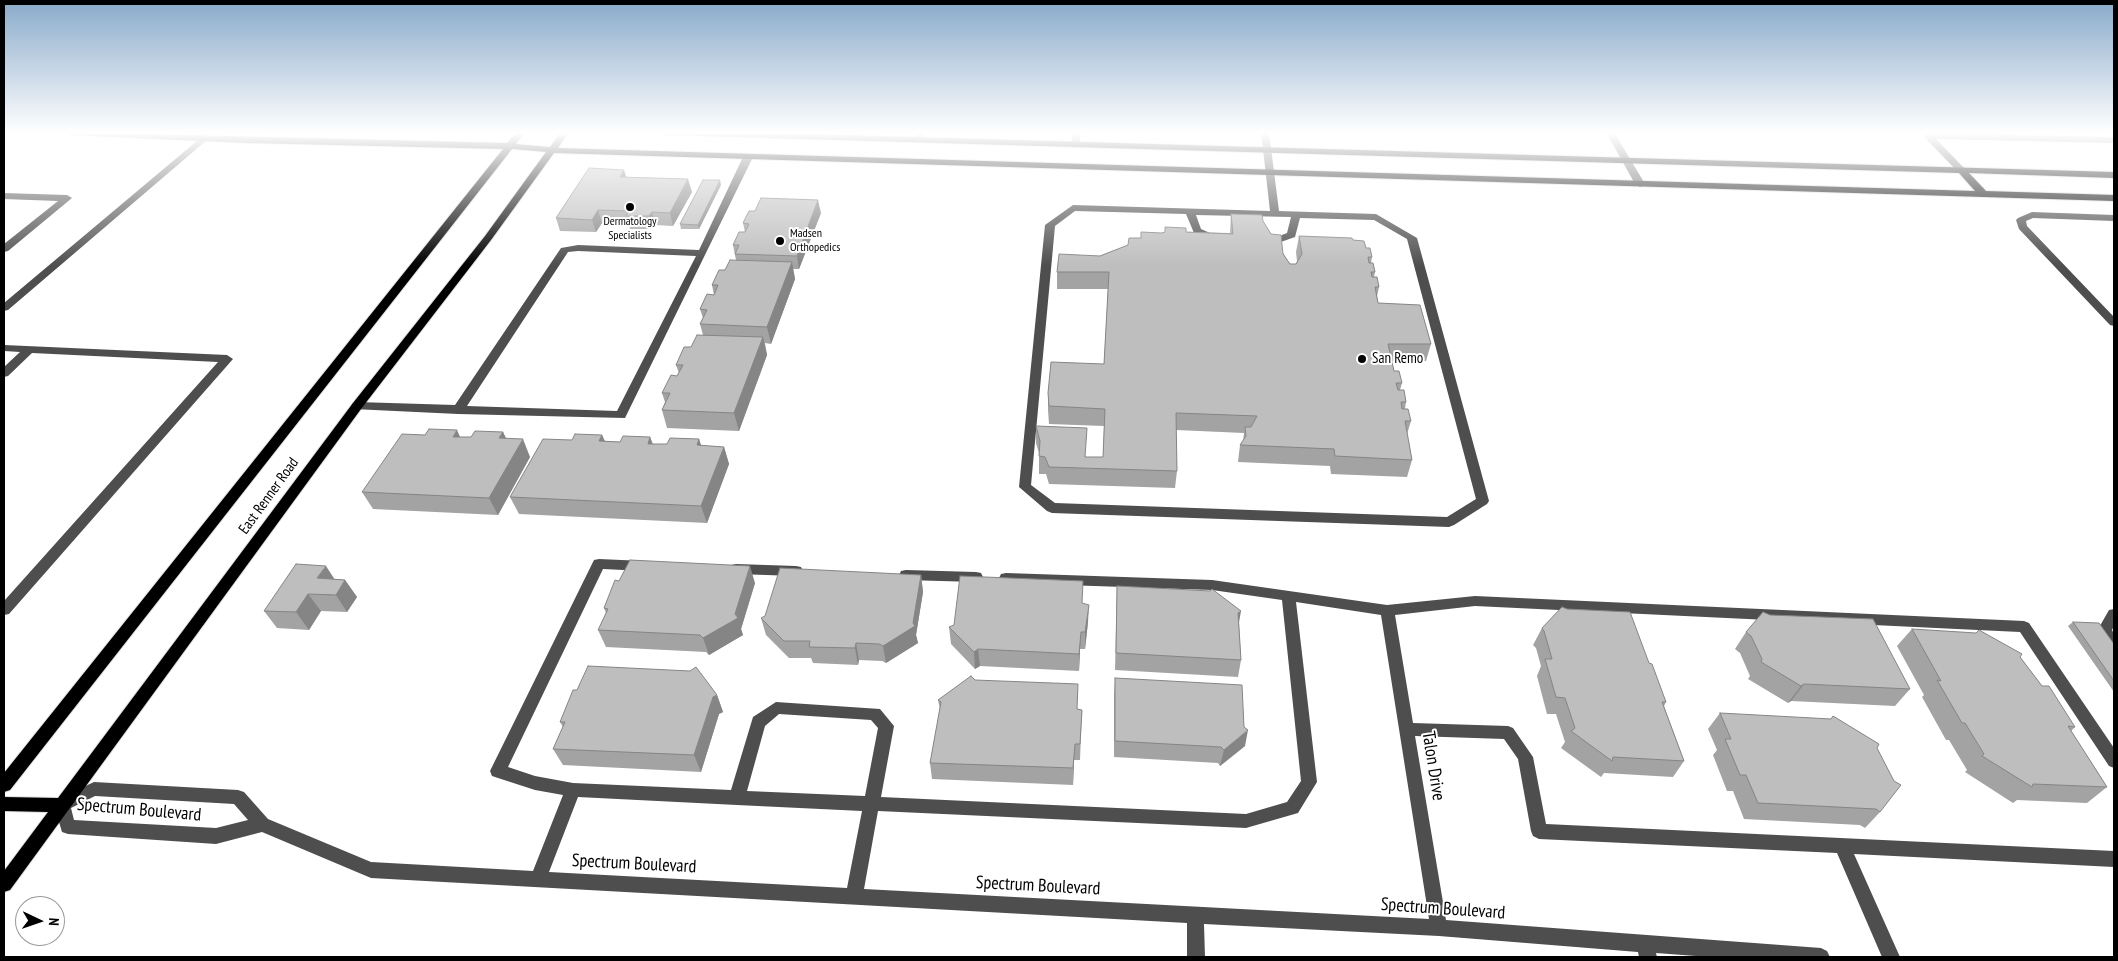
<!DOCTYPE html>
<style>
body{margin:0}
#map{position:relative;width:2118px;height:961px;overflow:hidden;background:#fff;font-family:"PT Sans Narrow",sans-serif}
canvas{display:block}
.frame{position:absolute;inset:0;border:5px solid #000;pointer-events:none}
.north{position:absolute;left:15px;top:896px;width:50px;height:50px;box-sizing:border-box;background:#fff;border:1px solid #999;border-radius:50%;rotate:93deg;font-size:14px;font-weight:700;line-height:20px;text-align:center;color:#000}
.north::after{content:'';display:block;margin:auto;width:18px;height:22px;background:#000;clip-path:polygon(50% 0,100% 100%,50% 72%,0 100%)}
</style>
<div id="map">
<canvas width="2118" height="961"></canvas>
<div class="frame"></div>
<div class="north">N</div>
</div>
<script>
const ctx = document.querySelector('canvas').getContext('2d');
ctx.lineJoin = 'round';
function toPath(rows) {
  const path = new Path2D();
  for (const r of rows) {
    path.moveTo(r[0], r[1]);
    for (let i = 2; i < r.length; i += 2) path.lineTo(r[i], r[i + 1]);
  }
  return path;
}
function trace(path, color, width, dash) {
  ctx.strokeStyle = color;
  ctx.lineWidth = width;
  ctx.lineCap = dash ? 'butt' : 'round';
  ctx.setLineDash(dash || []);
  ctx.stroke(path);
}
function fill(path, color) {
  ctx.fillStyle = color;
  ctx.fill(path, 'evenodd');
}
function drawText(font, color, halo, rows, align = 'center') {
  ctx.font = font + ' "PT Sans Narrow",sans-serif';
  ctx.lineWidth = 4;
  ctx.setLineDash([]);
  ctx.textBaseline = 'middle';
  ctx.strokeStyle = halo;
  ctx.fillStyle = color;
  for (const [text, x, y, turn = 0] of rows) {
    ctx.save();
    ctx.translate(x, y);
    ctx.rotate((+turn || 0) * Math.PI / 180);
    ctx.textAlign = isNaN(turn) ? turn : align;
    if (halo) ctx.strokeText(text, 0, 0);
    ctx.fillText(text, 0, 0);
    ctx.restore();
  }
}
const minor = toPath([
 [916,132,924,132,921,142,915,142,914,140,916,132],
 [1073,132,1081,132,1079,145,1075,148,1071,145,1073,132],
 [1261,132,1269,132,1279,211,1376,214,1417,238,1489,501,1487,504,1454,525,1449,527,1052,513,1047,511,1019,487,1045,225,1073,205,1270,211,1261,132],
 [1075,211,1186,214,1194,233,1216,242,1219,241,1219,237,1201,229,1196,215,1291,217,1287,233,1274,238,1262,239,1261,241,1266,244,1275,244,1295,237,1300,218,1374,220,1407,239,1476,499,1447,517,1055,503,1031,485,1055,226,1075,211],
 [1606,132,1614,132,1645,184,1643,186,1640,187,1635,184,1606,132],
 [1923,132,1931,133,2114,137,2114,143,1936,139,1965,169,1967,171,1962,174,1959,173,1925,138,1923,132],
 [204,135,208,138,207,140,8,310,4,311,4,303,204,135],
 [748,154,753,157,625,418,458,414,353,409,351,406,353,403,357,402,455,405,561,248,578,245,699,250,743,157,748,154],
 [578,251,696,256,617,411,467,406,568,252,578,251],
 [4,193,67,195,72,198,8,251,4,252,4,244,58,201,4,199,4,193],
 [2032,212,2114,215,2114,221,2033,218,2026,221,2027,226,2114,317,2114,326,2110,325,2019,229,2016,220,2018,218,2032,212],
 [4,345,227,355,233,359,9,614,4,615,4,601,218,362,32,353,8,376,4,377,4,367,20,352,4,351,4,345],
 [599,559,644,561,649,562,651,566,649,570,644,571,603,569,508,767,535,776,573,783,731,790,753,717,776,702,880,709,894,726,881,797,1246,814,1287,802,1301,781,1282,600,1212,590,1006,583,1001,582,999,578,1001,574,1006,573,1212,580,1387,605,1475,596,2024,621,2029,623,2114,748,2114,768,2109,766,2020,632,1475,606,1395,615,1413,723,1508,726,1513,728,1533,757,1546,824,2114,851,2114,867,1854,854,1900,957,1882,957,1837,853,1539,839,1533,836,1531,831,1518,759,1504,739,1415,736,1446,920,1821,948,1827,951,1830,957,1709,957,1656,953,1657,957,1639,957,1638,952,1439,936,1204,924,1205,957,1187,957,1187,923,371,878,262,832,216,844,68,834,62,832,54,805,56,800,94,782,238,790,244,792,268,819,371,862,533,871,563,795,535,790,498,778,492,776,490,771,592,564,594,560,599,559],
 [1296,602,1381,615,1429,919,864,889,878,811,1246,828,1298,813,1317,782,1296,602],
 [779,714,871,720,878,728,865,796,747,791,765,726,779,714],
 [95,796,234,804,248,820,216,828,74,820,71,808,95,796],
 [578,797,737,805,862,811,847,888,549,872,578,797],
 [736,564,796,566,801,567,803,571,801,575,796,576,736,574,731,573,729,569,731,565,736,564],
 [906,570,976,572,981,573,983,577,981,581,976,582,906,580,901,579,899,575,901,571,906,570],
 [2114,609,2114,626,2112,630,2114,634,2114,650,2109,648,2097,631,2109,610,2114,609]
]);
const major = toPath([
 [65,132,507,143,517,132,525,132,516,144,550,147,561,132,569,132,558,148,1975,191,1959,173,666,135,662,132,743,132,2114,172,2114,178,1969,173,1986,191,2114,195,2114,201,554,153,491,240,361,409,10,890,4,892,4,871,48,812,4,811,4,797,58,798,353,403,485,236,546,152,512,149,10,790,4,792,4,773,503,149,246,143,69,135,65,132]
]);
const wall = toPath([
 [2101,132,2114,132,2114,135,2105,134],
 [627,177,692,192,673,226,655,225,653,229,630,229,629,224,602,223,596,232,560,231,556,218],
 [721,185,699,229,681,229,680,224],
 [821,213,799,269,793,269,795,279,771,344,765,343,767,355,739,431,667,428,662,410,665,402,662,393,677,376,679,373,676,365,691,347,703,335,700,324,703,318,700,309,714,295,712,285,725,270,736,260,733,245,745,232,743,223],
 [1231,214,1263,221,1290,264,1296,264,1297,261,1296,252,1299,236,1353,240,1366,248,1372,257,1371,263,1375,272,1374,277,1379,287,1377,296,1378,303,1431,344,1426,361,1391,361,1394,371,1402,383,1400,390,1406,402,1405,409,1411,421,1407,434,1412,460,1407,477,1331,474,1330,466,1238,462,1240,445,1243,441,1244,433,1176,430,1177,471,1175,488,1049,484,1046,474,1039,474,1039,453,1036,443,1036,426,1086,457,1103,457,1104,426,1049,424,1048,410,1048,393,1104,364,1108,289,1057,289,1057,272,1128,245,1141,238,1165,232,1165,227,1186,232,1230,233],
 [503,432,506,438,530,457,498,515,373,509,362,492,460,437,471,437],
 [602,435,605,441,620,442,650,437,653,444,667,444,699,439,701,446,724,447,729,464,707,523,519,514,510,497,572,440],
 [921,575,923,592,916,635,918,643,886,663,882,661,859,660,858,665,813,663,811,658,789,658,766,635,761,618],
 [335,579,345,580,357,597,347,612,321,611,309,630,277,628,264,611],
 [619,581,755,583,741,629,743,635,709,655,706,652,606,647,598,630,606,613,604,608],
 [1117,586,1239,624,1241,660,1238,677,1115,670],
 [1082,603,1088,622,1085,649,1080,649,1079,671,980,666,975,669,951,644,949,627],
 [2073,622,2114,644,2114,692,2068,626],
 [1542,628,1649,663,1666,702,1664,706,1684,761,1673,777,1604,773,1601,777,1561,748,1565,742,1556,714,1547,714,1537,676,1541,666,1536,648,1533,645],
 [1912,629,2020,657,2042,686,2075,727,2071,731,2107,787,2087,803,2017,800,2013,803,1965,772,1967,770,1949,740,1946,740,1922,697,1924,695,1897,646],
 [1746,632,1910,689,1895,706,1791,701,1788,703,1748,679,1750,676,1740,653,1735,649],
 [1115,678,1245,746,1220,766,1218,763,1114,757,1114,695],
 [975,680,1077,709,1082,710,1080,760,1074,760,1073,785,932,779,930,763,940,709,938,700],
 [577,690,717,695,723,712,719,714,701,772,563,765,553,749,563,727,560,722],
 [1720,713,1877,748,1880,812,1865,828,1860,825,1744,819,1733,791,1727,791,1713,755,1717,750,1708,729]
]);
const shadedWall = toPath([
 [624,170,628,182,620,177],
 [688,179,692,192,673,226,670,213],
 [720,180,721,185,699,229,698,225],
 [818,200,821,213,799,269,797,256],
 [598,210,602,223,596,232,592,220],
 [652,212,655,225,653,229,649,216],
 [792,262,795,279,771,344,767,327],
 [763,337,767,355,739,431,734,413],
 [457,430,465,448,453,437],
 [503,432,511,450,499,438],
 [602,435,609,452,599,441],
 [650,437,656,455,648,444],
 [523,439,530,457,498,515,489,498],
 [699,439,705,457,697,445],
 [724,447,729,464,707,523,701,506],
 [326,566,337,583,329,596,317,578],
 [750,566,755,583,741,629,743,635,709,655,703,638,735,614],
 [921,575,923,592,916,635,918,643,886,663,883,646],
 [345,580,357,597,347,612,336,595],
 [308,594,321,611,309,630,296,612],
 [1089,605,1088,622,1085,649,1085,632],
 [1241,611,1238,628,1238,613],
 [1081,632,1080,649,1079,671,1079,654],
 [856,643,859,660,858,665,855,648],
 [978,649,980,666,975,669,974,652],
 [1804,684,1791,701,1788,703,1801,686],
 [717,695,723,712,719,714,701,772,694,755,713,697],
 [1248,730,1245,746,1220,766,1224,750],
 [1075,744,1074,760,1073,785,1073,768]
]);
const building = toPath([
 [589,168,624,170,620,177,688,179,670,213,652,212,649,216,626,216,629,211,598,210,592,220,556,218,589,168],
 [703,180,720,180,698,225,680,224,703,180],
 [761,198,818,200,797,256,735,254,739,245,733,245,739,232,745,232,749,224,743,223,749,211,755,211,761,198],
 [1231,214,1262,215,1263,221,1271,234,1281,235,1283,254,1290,264,1296,264,1302,254,1299,236,1352,238,1353,240,1364,241,1366,248,1370,248,1372,257,1368,257,1369,263,1373,263,1375,272,1371,272,1372,277,1377,277,1379,287,1375,287,1378,303,1420,305,1431,344,1388,344,1394,371,1399,371,1402,383,1396,383,1398,390,1404,390,1406,402,1401,402,1402,409,1408,409,1411,421,1405,421,1412,460,1335,456,1334,449,1240,445,1246,436,1245,427,1251,427,1257,416,1176,413,1177,471,1049,467,1045,457,1039,456,1040,441,1036,426,1087,428,1085,457,1103,457,1105,409,1049,406,1048,393,1051,362,1104,364,1109,272,1057,272,1059,254,1100,256,1128,245,1129,238,1141,238,1141,232,1162,233,1165,232,1165,227,1186,228,1186,232,1233,234,1231,214],
 [730,260,792,262,767,327,700,324,707,310,700,309,707,294,714,295,718,285,712,285,719,270,725,270,730,260],
 [697,335,763,337,734,413,662,410,670,393,662,393,671,375,677,376,683,365,676,365,684,347,691,347,697,335],
 [429,429,457,430,453,437,471,437,475,431,503,432,499,438,523,439,489,498,362,492,402,434,425,435,429,429],
 [575,434,602,435,599,441,620,442,623,436,650,437,648,444,667,444,670,438,699,439,697,445,724,447,701,506,510,497,543,439,572,440,575,434],
 [630,560,750,566,735,614,738,618,703,638,700,635,598,630,608,609,604,608,615,580,619,581,630,560],
 [296,564,326,566,317,578,345,580,336,595,308,594,296,612,264,611,296,564],
 [780,568,921,575,913,623,915,626,883,646,879,644,856,643,855,648,809,647,810,641,784,641,761,618,765,616,780,568],
 [960,576,1083,581,1082,603,1089,605,1085,632,1081,632,1079,654,978,649,974,652,949,627,954,625,960,576],
 [1117,586,1210,591,1212,589,1241,611,1238,613,1241,660,1116,653,1117,586],
 [1562,607,1567,609,1630,612,1649,663,1652,664,1666,702,1662,702,1684,761,1613,757,1612,761,1571,731,1575,728,1565,698,1556,697,1545,659,1552,659,1544,631,1542,628,1562,607],
 [1763,612,1770,615,1873,619,1910,689,1804,684,1801,686,1761,662,1762,659,1751,636,1746,632,1763,612],
 [2073,622,2099,623,2114,644,2114,681,2073,622],
 [1912,629,1976,633,1979,630,2022,654,2020,657,2042,686,2049,686,2075,727,2068,726,2107,787,2033,784,2032,787,1982,756,1984,754,1965,723,1962,723,1937,680,1941,681,1912,629],
 [588,666,690,671,696,667,717,695,713,697,694,755,553,749,565,722,560,722,573,690,577,690,588,666],
 [971,676,975,680,1078,684,1077,709,1082,710,1080,744,1075,744,1073,768,930,763,941,702,938,700,971,676],
 [1115,678,1242,685,1244,727,1248,730,1224,750,1221,747,1115,741,1115,678],
 [1720,713,1831,719,1833,716,1879,744,1877,748,1894,781,1901,785,1880,812,1876,809,1758,803,1746,775,1740,775,1725,739,1731,739,1720,713]
]);
const markers = [
 [630,207,5,"#000"],
 [780,241,5,"#000"],
 [1362,359,5,"#000"]
];
const farPoinames = [
 ["Dermatology",630,222],
 ["Specialists",630,236],
 ["Madsen",790,234,"left"],
 ["Orthopedics",790,248,"left"]
];
const poiNames = [
 ["San Remo",1372,359]
];
const streetNames = [
 ["East Renner Road",269,496,-54]
];
const nearStreetnames = [
 ["Talon Drive",1433,766,81],
 ["Spectrum Boulevard",139,810,5],
 ["Spectrum Boulevard",634,864,3],
 ["Spectrum Boulevard",1038,886,3],
 ["Spectrum Boulevard",1443,909,4]
];
trace(major, '#dbdbdb', 2);
fill(minor, '#4e4e4e');
fill(major, '#000');
fill(wall, '#a3a3a3');
fill(shadedWall, '#858585');
fill(building, '#bebebe');
trace(building, '#858585', 1);
const sky = ctx.createLinearGradient(0, 0, 0, 266);
sky.addColorStop(0, '#89aaca');
sky.addColorStop(0.5, '#fff');
sky.addColorStop(1, '#ffffff00');
ctx.fillStyle = sky;
ctx.fillRect(0, 0, 2118, 266);
for (const [x, y, r, color] of markers) {
  const dot = new Path2D();
  dot.arc(x, y, r, 0, 2 * Math.PI);
  ctx.fillStyle = color;
  ctx.fill(dot);
  trace(dot, '#fff', 2);
}
drawText('12px', '#000', '#fff', farPoinames);
drawText('15px', '#000', '#fff', poiNames, 'left');
drawText('15px', '#000', '#fff', streetNames);
drawText('18px', '#000', '#fff', nearStreetnames);
</script>
